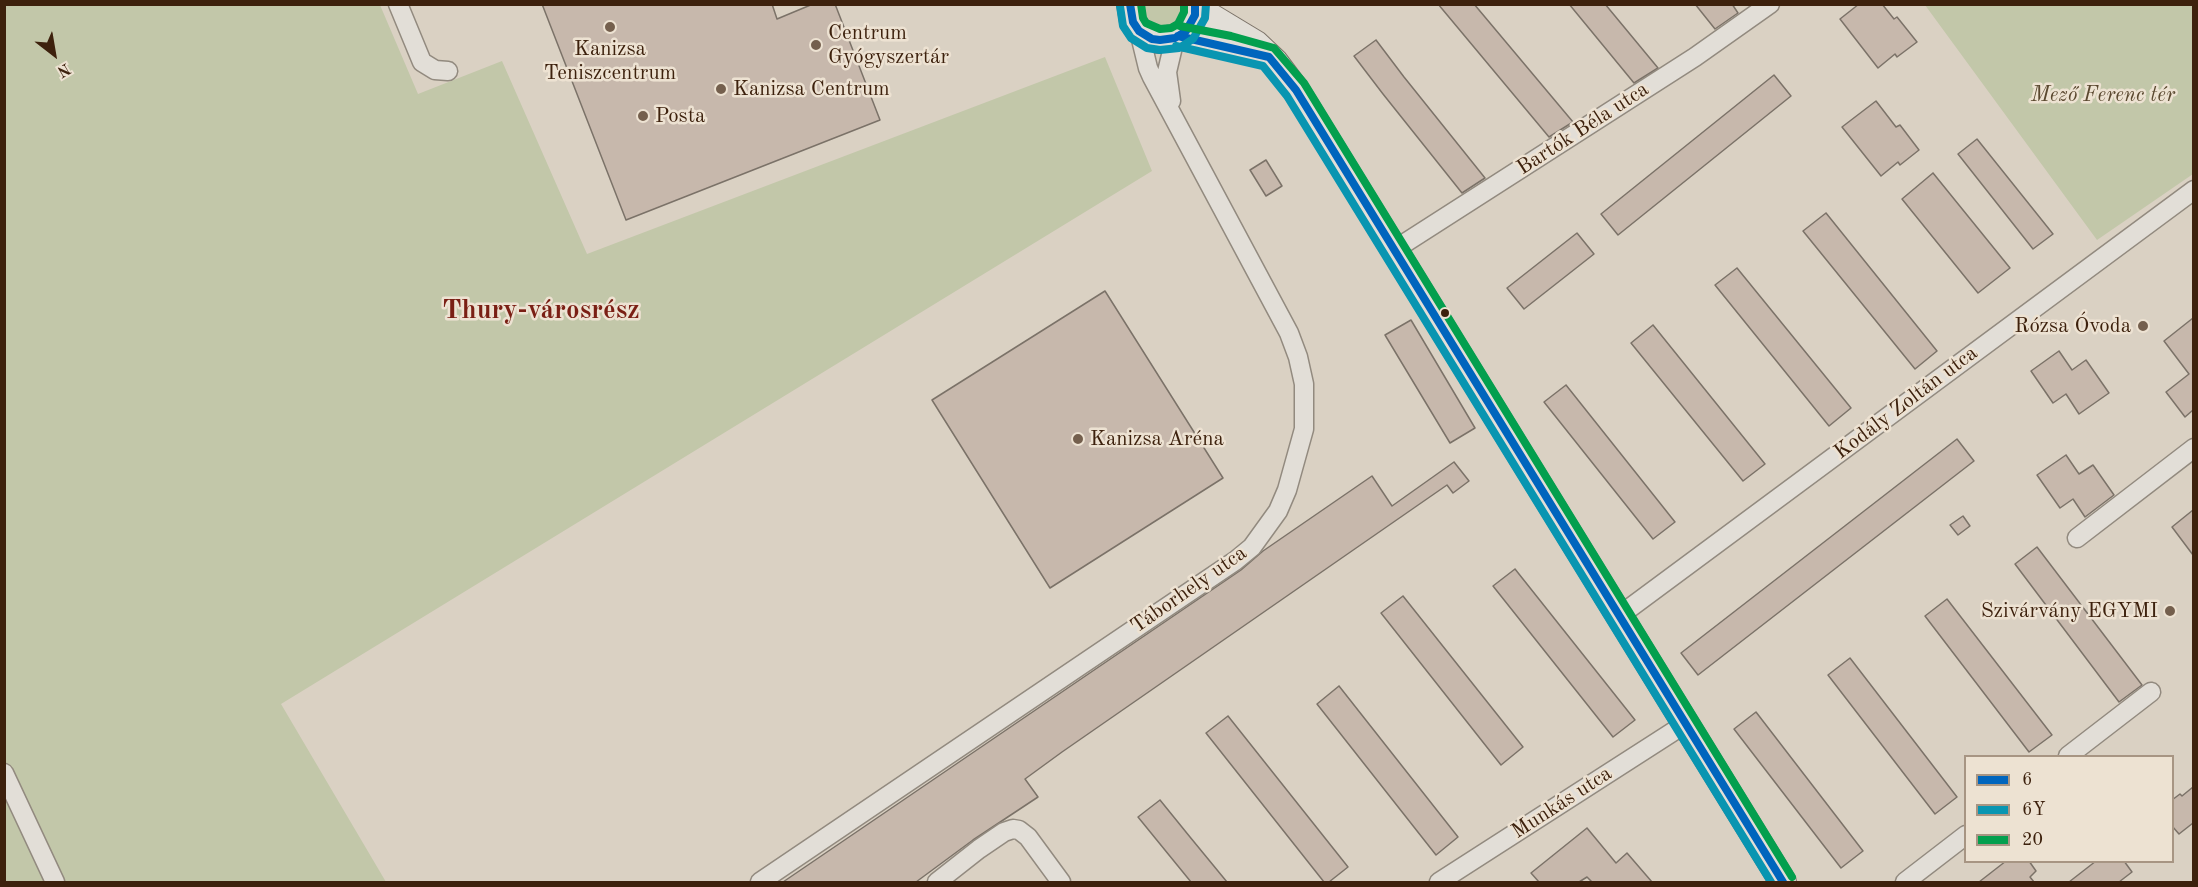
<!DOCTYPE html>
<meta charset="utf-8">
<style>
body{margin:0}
#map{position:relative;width:2198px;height:887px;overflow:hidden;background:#dad1c3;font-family:"Old Standard TT",serif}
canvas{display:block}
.frame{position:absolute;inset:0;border:6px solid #3d210d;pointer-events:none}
.legend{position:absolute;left:1964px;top:755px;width:210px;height:108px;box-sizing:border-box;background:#ede2d2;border:2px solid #a79583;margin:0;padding:8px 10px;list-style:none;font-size:18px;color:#3d210d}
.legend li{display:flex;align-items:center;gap:12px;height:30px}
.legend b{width:30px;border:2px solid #a79583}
.north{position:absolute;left:24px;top:24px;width:60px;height:60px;-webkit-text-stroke:4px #ede2d2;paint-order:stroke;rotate:149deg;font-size:16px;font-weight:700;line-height:24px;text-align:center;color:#3d210d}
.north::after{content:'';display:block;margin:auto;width:21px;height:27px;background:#3d210d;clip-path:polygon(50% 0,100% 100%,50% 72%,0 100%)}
</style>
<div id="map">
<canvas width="2198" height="887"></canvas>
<div class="frame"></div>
<ul class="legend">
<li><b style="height:8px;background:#0065bd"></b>6</li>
<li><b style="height:8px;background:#0995b1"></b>6Y</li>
<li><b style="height:8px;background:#039f4e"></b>20</li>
</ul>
<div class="north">N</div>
</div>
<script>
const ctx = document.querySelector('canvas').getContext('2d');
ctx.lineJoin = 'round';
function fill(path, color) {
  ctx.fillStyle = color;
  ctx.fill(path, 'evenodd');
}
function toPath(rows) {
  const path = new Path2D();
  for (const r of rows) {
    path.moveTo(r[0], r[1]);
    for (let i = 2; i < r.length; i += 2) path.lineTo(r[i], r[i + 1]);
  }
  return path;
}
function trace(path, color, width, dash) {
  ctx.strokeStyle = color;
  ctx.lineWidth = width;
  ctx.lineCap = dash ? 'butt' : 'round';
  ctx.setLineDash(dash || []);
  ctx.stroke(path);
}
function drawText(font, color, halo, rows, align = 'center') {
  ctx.font = font + ' "Old Standard TT",serif';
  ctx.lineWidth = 5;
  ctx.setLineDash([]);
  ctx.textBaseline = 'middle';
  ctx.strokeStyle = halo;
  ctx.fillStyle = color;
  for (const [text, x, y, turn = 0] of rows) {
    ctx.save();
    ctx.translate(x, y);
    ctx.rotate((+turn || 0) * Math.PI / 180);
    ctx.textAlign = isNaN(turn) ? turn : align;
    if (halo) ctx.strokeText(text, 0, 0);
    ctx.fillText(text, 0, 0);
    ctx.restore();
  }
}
const green = toPath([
 [5,5,380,5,418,94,502,61,587,254,1105,57,1152,171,281,704,386,882,5,882],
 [1142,5,1182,5,1183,10,1181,16,1174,25,1158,28,1144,19],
 [1925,5,2193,5,2193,174,2097,240]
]);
const building = toPath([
 [542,4,772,4,777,19,813,4,835,4,880,120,626,220,542,4],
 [1438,4,1474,4,1573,122,1549,137,1438,4],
 [1569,4,1605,4,1658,68,1634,83,1569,4],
 [1695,4,1732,4,1738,13,1715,29,1695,4],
 [1859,4,1882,4,1894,19,1897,17,1917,42,1897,57,1895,54,1878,68,1840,19,1859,4],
 [1376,40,1404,77,1485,178,1462,193,1383,94,1354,56,1376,40],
 [1774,75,1791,96,1618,235,1601,214,1774,75],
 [1876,101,1896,127,1900,125,1919,150,1900,165,1898,162,1881,176,1842,127,1876,101],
 [1977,139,2053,234,2033,249,1958,154,1977,139],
 [1266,160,1282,186,1266,196,1250,170,1266,160],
 [1933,173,2010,268,1978,293,1902,199,1933,173],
 [1826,213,1937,351,1915,369,1803,231,1826,213],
 [1577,233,1594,254,1524,309,1507,288,1577,233],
 [1737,268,1851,408,1829,426,1715,285,1737,268],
 [1105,291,1223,478,1050,588,932,400,1105,291],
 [2193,318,2193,410,2185,417,2166,392,2189,374,2164,341,2193,318],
 [1411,320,1475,428,1450,443,1385,335,1411,320],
 [1653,325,1765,464,1743,481,1631,343,1653,325],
 [2059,351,2072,370,2086,360,2109,393,2079,414,2066,394,2053,403,2031,371,2059,351],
 [1566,385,1675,522,1653,539,1544,402,1566,385],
 [1957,439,1974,461,1698,675,1681,653,1957,439],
 [2066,455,2079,474,2093,465,2114,495,2085,517,2073,499,2060,508,2037,475,2066,455],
 [1454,462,1469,481,1453,493,1447,485,1062,752,1025,779,1038,797,973,840,916,882,783,882,1241,570,1263,551,1372,476,1392,506,1454,462],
 [2193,510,2193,555,2172,527,2193,510],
 [1963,516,1970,526,1958,535,1950,525,1963,516],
 [2037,547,2142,685,2119,702,2015,564,2037,547],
 [1515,569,1635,720,1613,737,1493,586,1515,569],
 [1403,596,1523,747,1501,765,1381,613,1403,596],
 [1947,599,2052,735,2029,752,1925,616,1947,599],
 [1850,658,1957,797,1935,814,1828,675,1850,658],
 [1339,686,1458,837,1436,855,1317,704,1339,686],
 [1756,712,1863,851,1841,868,1734,729,1756,712],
 [1228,716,1348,867,1329,882,1324,882,1206,733,1228,716],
 [2193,787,2193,823,2179,834,2172,826,2172,800,2180,794,2182,796,2193,787],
 [1160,800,1190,837,1227,882,1191,882,1138,817,1160,800],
 [1587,828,1616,863,1627,853,1652,882,1592,882,1587,877,1579,882,1539,882,1531,873,1587,828],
 [2006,861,2029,861,2036,871,2030,877,2034,882,1979,882,2006,861],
 [2096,861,2124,861,2132,872,2119,882,2069,882,2096,861]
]);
const minor = toPath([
 [398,4,422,62,435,70,448,71],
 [1171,101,1167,72,1175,38],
 [1394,250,1695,57,1770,4],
 [2077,538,2194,448],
 [1619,616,2194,190],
 [2068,756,2151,692],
 [4,773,55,882],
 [760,882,1235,561,1252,547,1278,511,1287,490,1304,429,1304,384,1298,357,1289,333,1152,77,1148,68,1139,31],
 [937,882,979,849,1004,832,1013,829,1019,830,1028,837,1061,882],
 [1439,882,1685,724],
 [1905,882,1966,835]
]);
const secondary = toPath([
 [1130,4,1133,22,1139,31,1152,39,1160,40,1175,38,1186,31,1195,15,1195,4],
 [1200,4,1208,15,1256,44,1275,62,1296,90,1783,882],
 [1178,36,1228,46,1254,53]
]);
const bus1 = toPath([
 [1130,4,1133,22,1139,31,1152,39,1160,40,1175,38,1186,31,1195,15,1195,4],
 [1178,36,1269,57,1296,90,1783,882]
]);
const bus2 = toPath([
 [1120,6,1123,26,1131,38,1147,48,1160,50,1179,48,1193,39,1205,18,1206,4],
 [1176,46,1263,66,1287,96,1771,882]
]);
const bus3 = toPath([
 [1141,4,1143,18,1146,23,1160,29,1171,28,1178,24,1184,12,1184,4],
 [1180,26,1231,36,1274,48,1304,83,1792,877]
]);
const markers = [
 [610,27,6,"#745f4d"],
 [816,45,6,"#745f4d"],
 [721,89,6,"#745f4d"],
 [643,116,6,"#745f4d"],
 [1445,313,5,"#3d210d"],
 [2143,326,6,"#745f4d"],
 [1078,439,6,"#745f4d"],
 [2170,611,6,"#745f4d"]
];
const poiNames = [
 ["Centrum",828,33],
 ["Gyógyszertár",828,57],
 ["Kanizsa",610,49,"center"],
 ["Teniszcentrum",610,73,"center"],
 ["Kanizsa Centrum",733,89],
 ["Posta",655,116],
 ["Rózsa Óvoda",2131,326,"right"],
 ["Kanizsa Aréna",1090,439],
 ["Szivárvány EGYMI",2158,611,"right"]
];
const parkNames = [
 ["Mező Ferenc tér",2103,95]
];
const streetNames = [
 ["Bartók Béla utca",1583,129,-33],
 ["Kodály Zoltán utca",1906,403,-37],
 ["Táborhely utca",1189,590,-35],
 ["Munkás utca",1562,803,-33]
];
const districtNames = [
 ["Thury-városrész",541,311]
];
fill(green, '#c2c7a9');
fill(building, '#c7b8ac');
trace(building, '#7b7268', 1.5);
trace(minor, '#928a7f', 21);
trace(secondary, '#7b7268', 28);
trace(minor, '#e2ded7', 18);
trace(secondary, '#e2ded7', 26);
trace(bus1, '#0065bd', 8);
trace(bus2, '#0995b1', 8);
trace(bus3, '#039f4e', 8);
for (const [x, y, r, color] of markers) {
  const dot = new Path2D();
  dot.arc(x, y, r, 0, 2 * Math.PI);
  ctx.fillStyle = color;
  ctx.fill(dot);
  trace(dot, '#ede2d2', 2);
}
drawText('21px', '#3d210d', '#ede2d2', poiNames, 'left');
drawText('italic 21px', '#5a482f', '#ede2d2', parkNames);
drawText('21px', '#3d210d', '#ede2d2', streetNames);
drawText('bold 27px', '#7a1f14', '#ede2d2', districtNames);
</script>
